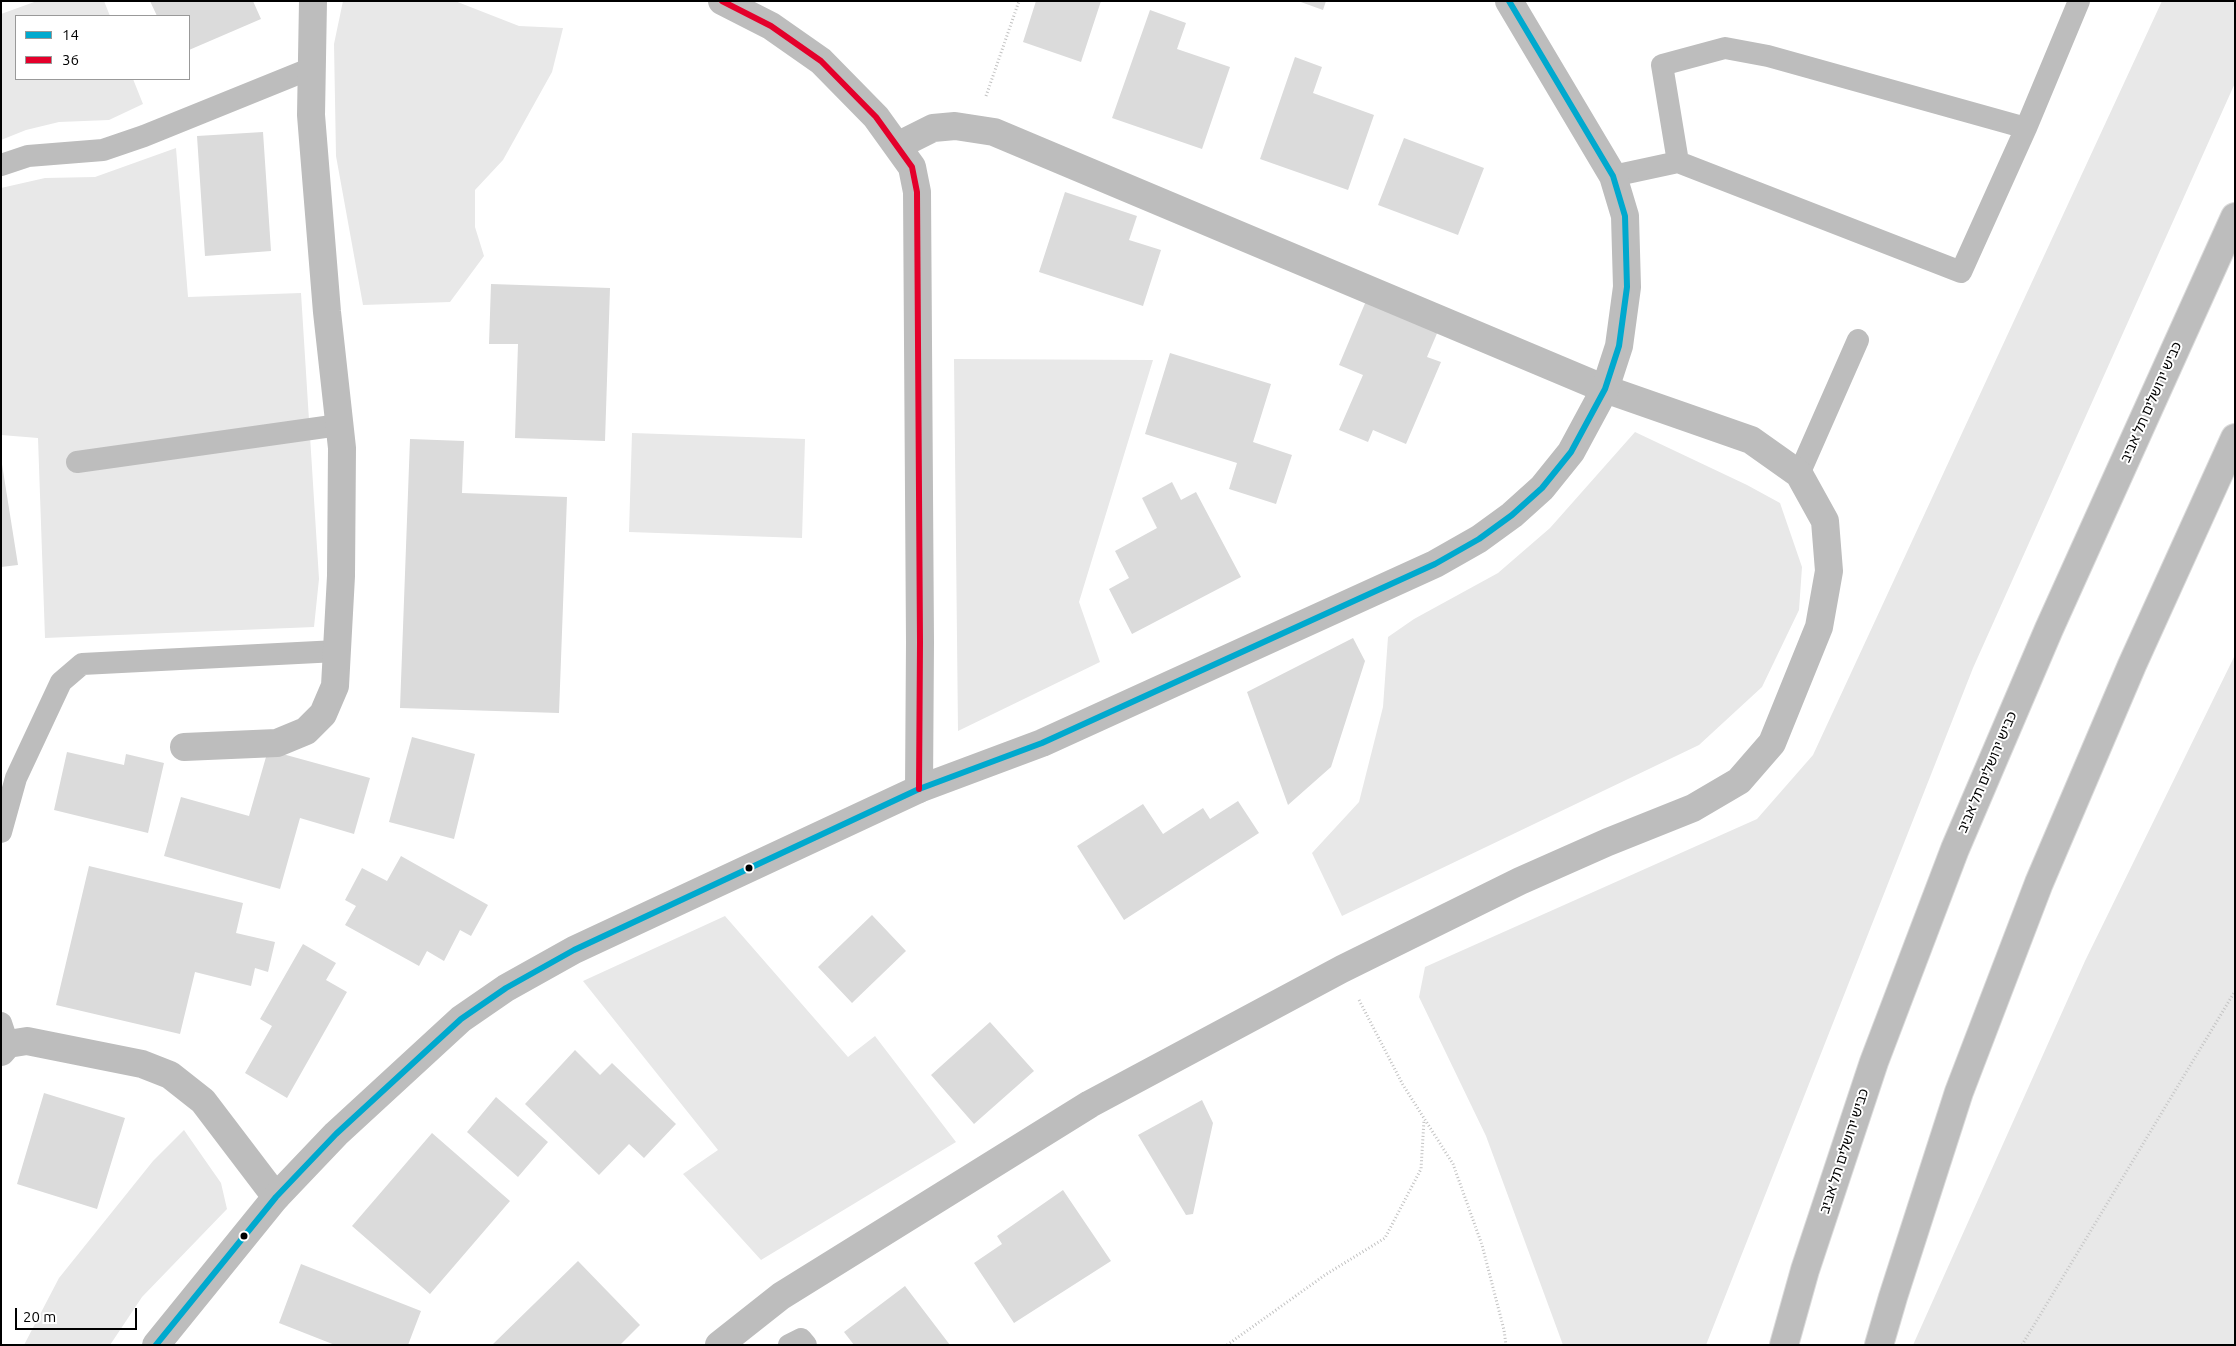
<!DOCTYPE html>
<meta charset="utf-8">
<style>
body{margin:0}
#map{position:relative;width:2236px;height:1346px;overflow:hidden;background:#fff;font-family:Ubuntu,sans-serif}
canvas{display:block}
.frame{position:absolute;inset:0;border:2px solid #000;pointer-events:none}
.legend{position:absolute;left:15px;top:15px;width:175px;height:65px;box-sizing:border-box;background:#fff;border:1px solid #999;margin:0;padding:6px 9px;list-style:none;font-size:15px;color:#000}
.legend li{display:flex;align-items:center;gap:10px;height:25px}
.legend b{width:25px;border:1px solid #999}
.scale{position:absolute;left:15px;top:1308px;width:122px;height:22px;box-sizing:border-box;border:2px solid #000;border-top:0;padding-left:6px;font-size:15px;line-height:18px;white-space:nowrap;color:#000;-webkit-text-stroke:4px #fff;paint-order:stroke}
</style>
<div id="map">
<canvas width="2236" height="1346"></canvas>
<div class="frame"></div>
<ul class="legend">
<li><b style="height:6px;background:#00a9ce"></b>14</li>
<li><b style="height:6px;background:#e4002b"></b>36</li>
</ul>
<div class="scale">20 m</div>
</div>
<script>
const ctx = document.querySelector('canvas').getContext('2d');
ctx.lineJoin = 'round';
function fill(path, color) {
  ctx.fillStyle = color;
  ctx.fill(path, 'evenodd');
}
function toPath(rows) {
  const path = new Path2D();
  for (const r of rows) {
    path.moveTo(r[0], r[1]);
    for (let i = 2; i < r.length; i += 2) path.lineTo(r[i], r[i + 1]);
  }
  return path;
}
function trace(path, color, width, dash) {
  ctx.strokeStyle = color;
  ctx.lineWidth = width;
  ctx.lineCap = dash ? 'butt' : 'round';
  ctx.setLineDash(dash || []);
  ctx.stroke(path);
}
function drawText(font, color, halo, rows, align = 'center') {
  ctx.font = font + ' Ubuntu,"Noto Sans Hebrew",sans-serif';
  ctx.lineWidth = 4;
  ctx.setLineDash([]);
  ctx.textBaseline = 'middle';
  ctx.strokeStyle = halo;
  ctx.fillStyle = color;
  for (const [text, x, y, turn = 0] of rows) {
    ctx.save();
    ctx.translate(x, y);
    ctx.rotate((+turn || 0) * Math.PI / 180);
    ctx.textAlign = isNaN(turn) ? turn : align;
    if (halo) ctx.strokeText(text, 0, 0);
    ctx.fillText(text, 0, 0);
    ctx.restore();
  }
}
const green = toPath([
 [37,1,104,1,110,16,16,16,16,79,133,79,143,104,109,120,59,122,26,130,1,140,1,14],
 [343,1,455,1,519,26,563,28,552,72,503,160,475,190,475,227,484,256,450,302,363,305,336,156,334,44],
 [2162,1,2235,1,2235,83,1973,668,1706,1345,1563,1345,1486,1136,1419,997,1425,967,1757,819,1813,755],
 [176,148,188,297,301,293,319,579,314,627,45,638,38,438,1,435,1,188,45,178,95,177],
 [954,359,1153,360,1079,602,1100,662,958,731],
 [1635,432,1747,485,1780,503,1802,567,1799,610,1762,687,1699,745,1342,916,1312,853,1359,802,1383,707,1388,637,1414,619,1498,573,1550,528],
 [632,433,805,439,802,538,629,532],
 [2235,655,2235,1345,1913,1345,2085,961],
 [725,916,848,1057,875,1036,956,1142,761,1260,683,1174,718,1150,583,981],
 [184,1130,221,1183,227,1209,142,1297,110,1345,24,1345,59,1278,153,1161]
]);
const building = toPath([
 [150,1,253,1,261,19,189,50,189,16,157,16],
 [1036,1,1101,1,1081,62,1023,42],
 [1298,1,1326,1,1323,10],
 [1150,10,1186,23,1177,49,1230,67,1202,149,1112,118],
 [1295,57,1322,67,1313,93,1374,115,1348,190,1260,159],
 [263,132,271,251,205,256,197,136],
 [1404,138,1484,168,1458,235,1378,205],
 [1065,192,1137,216,1129,240,1161,250,1143,306,1039,272],
 [491,284,610,288,605,441,515,438,518,344,489,344],
 [1366,301,1438,331,1427,357,1441,362,1406,444,1373,430,1368,442,1339,430,1363,375,1339,365],
 [1170,353,1271,384,1253,442,1292,455,1276,504,1229,489,1237,463,1145,434],
 [410,439,464,441,462,493,567,497,559,713,400,708],
 [1,458,18,565,1,567],
 [1172,482,1181,500,1196,492,1241,577,1132,634,1109,589,1129,578,1115,551,1157,528,1142,498],
 [1353,638,1365,661,1331,767,1288,805,1247,692],
 [412,737,475,754,454,839,389,822],
 [268,750,370,778,354,834,300,818,280,889,164,856,181,797,249,816],
 [67,752,124,765,126,754,164,763,148,833,54,810],
 [1238,801,1259,833,1124,920,1077,846,1143,804,1163,834,1203,808,1210,819],
 [401,856,488,905,471,936,460,930,444,961,427,951,419,966,345,925,356,906,345,900,362,868,387,881],
 [89,866,243,903,236,933,275,942,268,972,255,968,251,986,195,972,180,1034,56,1005],
 [872,915,906,951,852,1003,818,967],
 [303,944,336,963,326,980,347,992,287,1098,245,1073,272,1026,260,1019],
 [990,1022,1034,1071,974,1124,931,1075],
 [575,1050,600,1075,612,1063,676,1124,644,1158,629,1144,599,1175,525,1104],
 [44,1093,125,1118,97,1209,17,1184],
 [496,1097,548,1142,518,1177,467,1132],
 [1202,1100,1213,1123,1193,1214,1186,1215,1138,1135],
 [432,1133,510,1201,430,1294,352,1226],
 [1063,1190,1111,1261,1014,1323,974,1263,1002,1244,997,1236],
 [578,1261,640,1325,620,1345,492,1345],
 [301,1264,421,1311,408,1345,335,1345,279,1323],
 [905,1286,950,1345,854,1345,844,1332]
]);
const path = toPath([
 [986,96,1019,1],
 [1359,1000,1403,1085,1453,1164,1482,1245,1504,1330,1506,1345],
 [1227,1345,1325,1275,1385,1238,1421,1169,1424,1120],
 [2022,1345,2235,991]
]);
const service = toPath([
 [1678,162,1662,65,1725,48,1768,56,2026,128],
 [1,165,28,156,103,150,144,136,312,68],
 [1613,176,1678,162,1961,272,2026,128,2079,1],
 [77,462,339,425],
 [1799,474,1858,340],
 [1,832,16,778,61,682,82,664,337,651],
 [1,1023,8,1044],
 [789,1345,801,1339,806,1345]
]);
const minor = toPath([
 [722,1,771,26,821,61,876,117,912,167,917,192,920,642,919,789],
 [184,747,277,743,306,731,323,714,335,686,341,576,342,448,327,312,311,115,313,1],
 [1,1052,8,1044,27,1041,142,1064,170,1075,203,1101,276,1197],
 [719,1345,781,1296,1090,1104,1342,969,1520,881,1608,842,1693,808,1739,781,1772,743,1819,627,1829,571,1825,521,1799,474,1751,440,1605,389,994,132,955,126,933,128,897,146]
]);
const tertiary = toPath([
 [156,1345,276,1197,336,1134,461,1019,506,988,574,950,919,789,1042,743,1435,564,1479,539,1512,515,1542,488,1571,452,1605,389,1619,346,1627,287,1625,216,1613,176,1509,1]
]);
const trunk = toPath([
 [1784,1345,1805,1270,1874,1062,1955,849,2049,629,2235,217],
 [1879,1345,1893,1297,1959,1092,2039,883,2132,665,2235,438]
]);
const bus1 = toPath([
 [156,1345,276,1197,336,1134,461,1019,506,988,574,950,919,789,1042,743,1435,564,1479,539,1512,515,1542,488,1571,452,1605,389,1619,346,1627,287,1625,216,1613,176,1509,1]
]);
const bus2 = toPath([
 [722,1,771,26,821,61,876,117,912,167,917,192,920,642,919,789]
]);
const markers = [
 [749,868,4.5,"#000"],
 [244,1236,4.5,"#000"]
];
const streetNames = [
 ["כביש ירושלים תל אביב",2151,402,-66],
 ["כביש ירושלים תל אביב",1987,772,-67],
 ["כביש ירושלים תל אביב",1844,1151,-72]
];
fill(green, '#e8e8e8');
fill(building, '#dbdbdb');
trace(trunk, '#dbdbdb', 30);
trace(path, '#c2c2c2', 3, [1, 2.5]);
trace(service, '#bdbdbd', 22);
trace(minor, '#bdbdbd', 28);
trace(tertiary, '#bdbdbd', 28);
trace(trunk, '#bdbdbd', 28);
trace(bus1, '#00a9ce', 6);
trace(bus2, '#e4002b', 6);
for (const [x, y, r, color] of markers) {
  const dot = new Path2D();
  dot.arc(x, y, r, 0, 2 * Math.PI);
  ctx.fillStyle = color;
  ctx.fill(dot);
  trace(dot, '#fff', 2);
}
drawText('14px', '#000', '#fff', streetNames);
</script>
